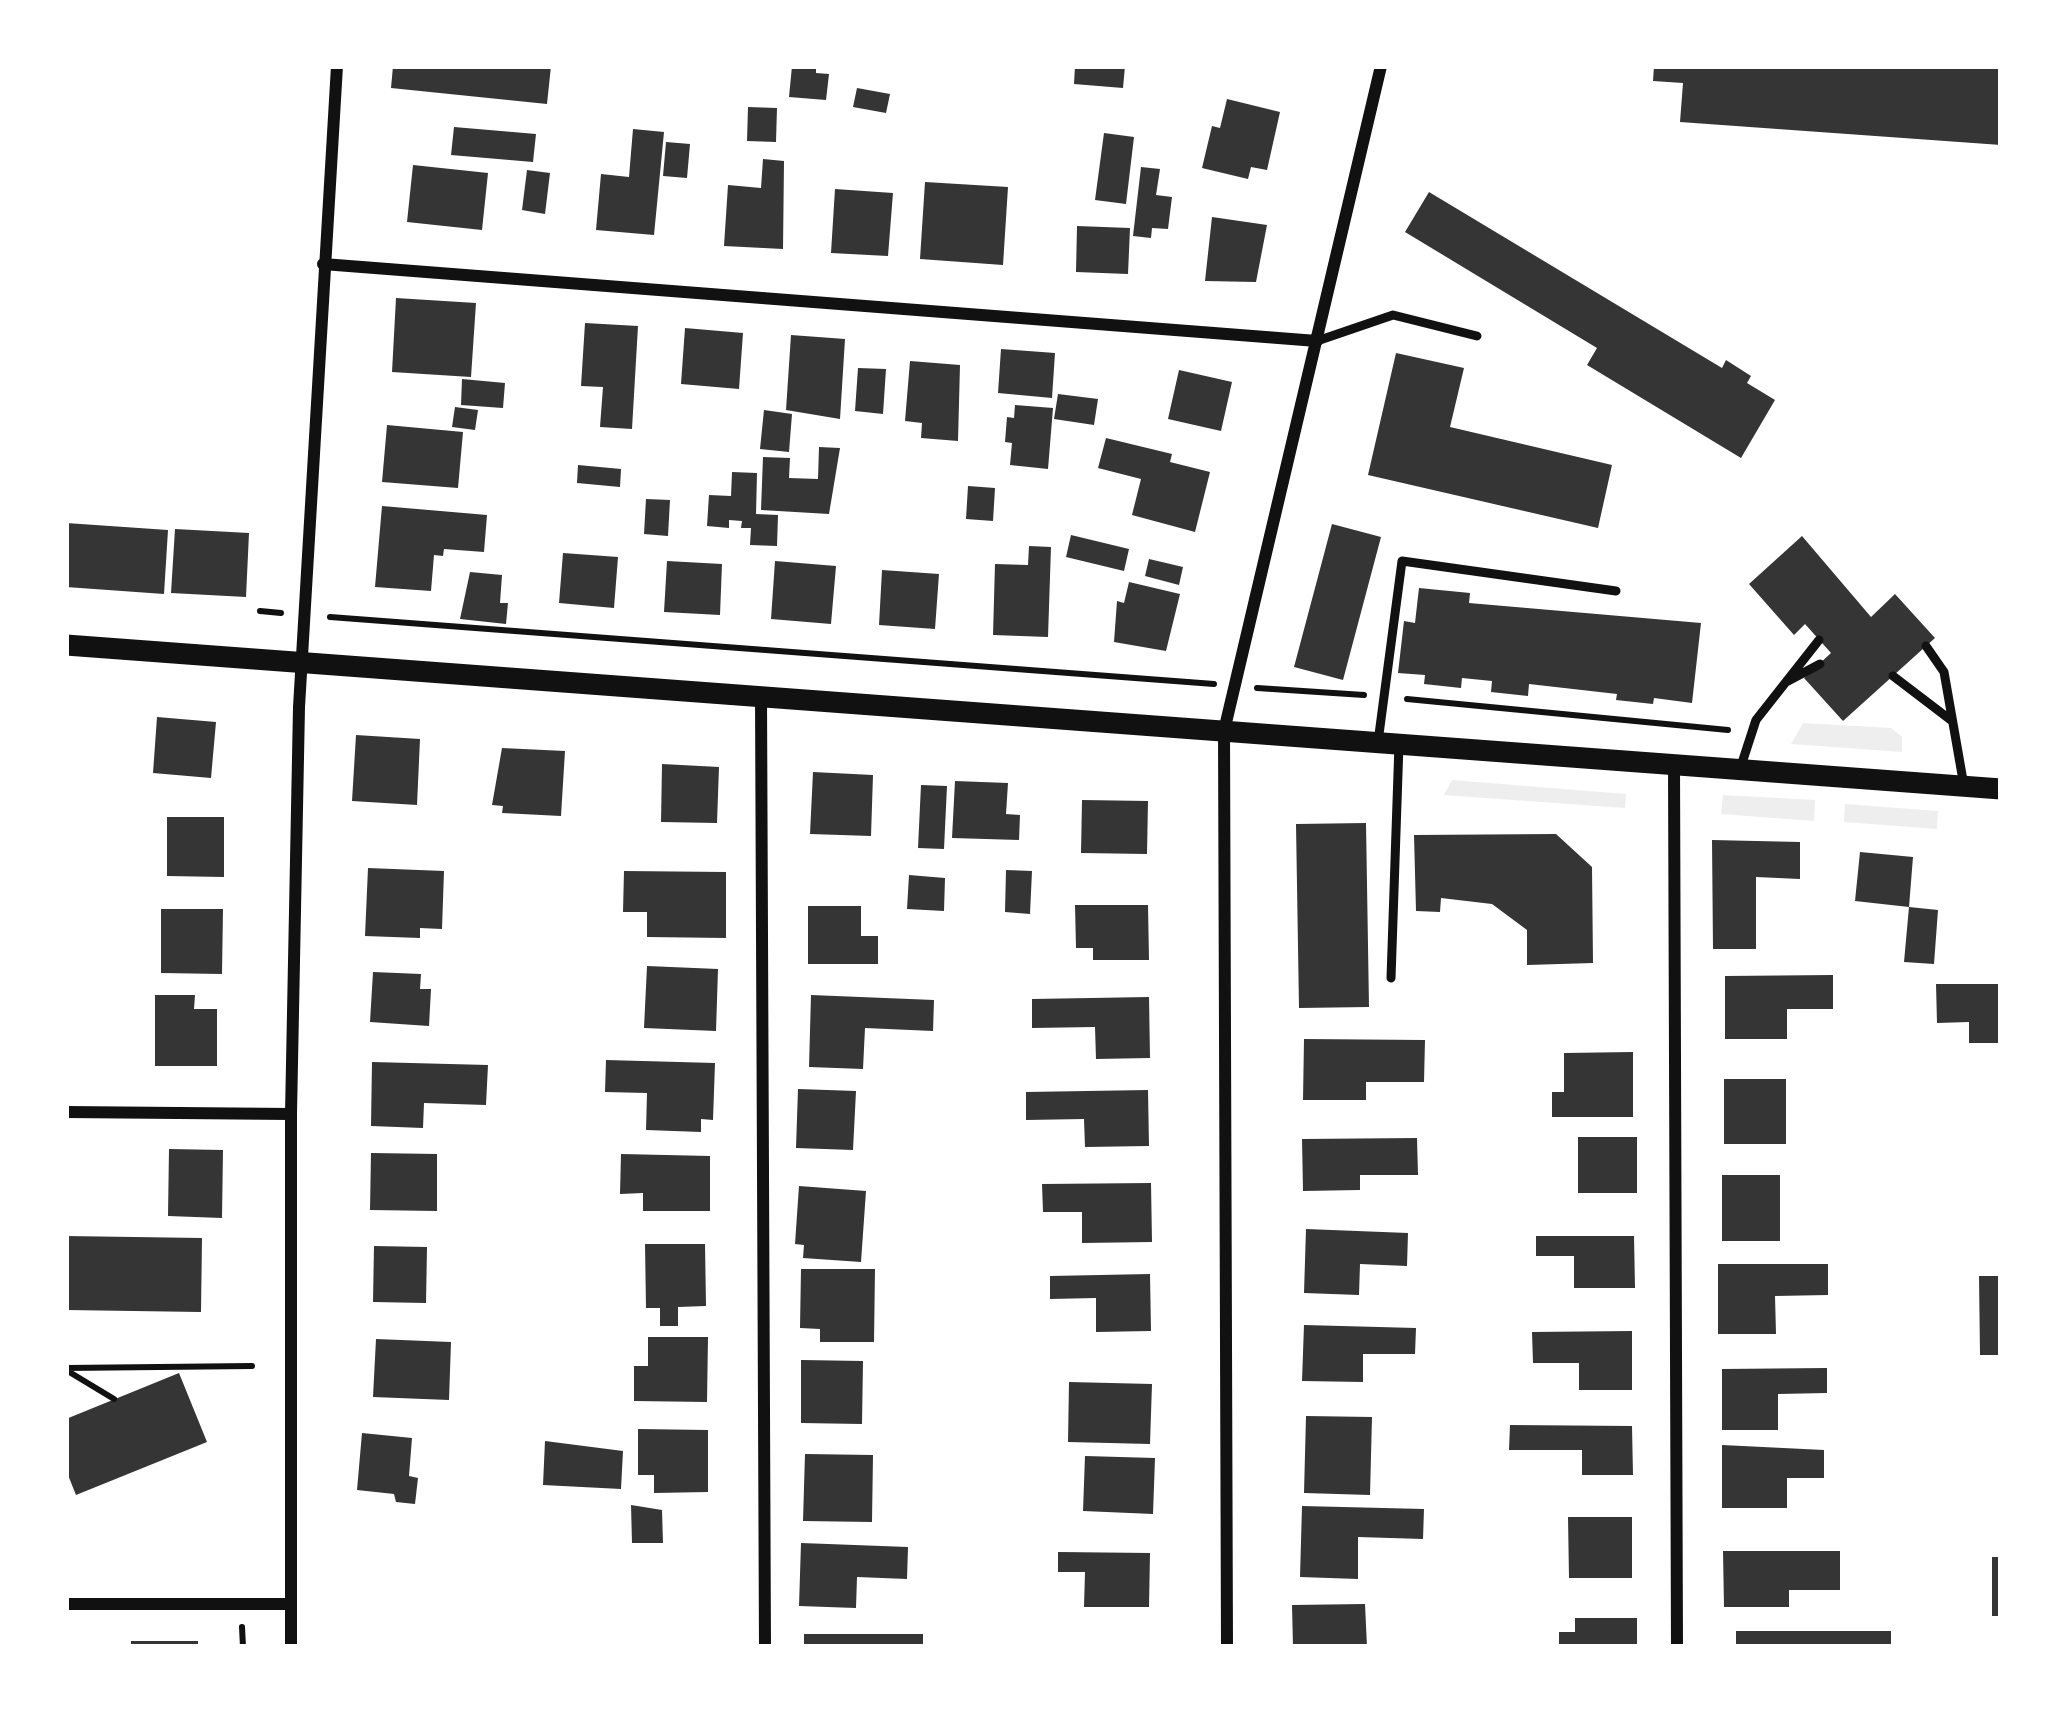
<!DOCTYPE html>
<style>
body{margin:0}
#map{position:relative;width:2067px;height:1713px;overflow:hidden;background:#fff;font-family:Montserrat,sans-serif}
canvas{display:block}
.frame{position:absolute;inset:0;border:69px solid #fff;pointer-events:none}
</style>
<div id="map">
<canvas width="2067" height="1713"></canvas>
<div class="frame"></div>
</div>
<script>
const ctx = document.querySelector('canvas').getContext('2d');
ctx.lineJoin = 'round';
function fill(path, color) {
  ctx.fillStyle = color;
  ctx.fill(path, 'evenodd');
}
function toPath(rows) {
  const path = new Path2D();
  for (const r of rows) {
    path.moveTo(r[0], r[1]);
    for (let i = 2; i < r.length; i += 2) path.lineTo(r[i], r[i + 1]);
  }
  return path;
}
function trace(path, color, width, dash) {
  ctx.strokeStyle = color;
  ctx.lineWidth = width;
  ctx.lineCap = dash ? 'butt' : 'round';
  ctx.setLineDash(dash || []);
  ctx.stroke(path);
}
const green = toPath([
 [1803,723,1891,728,1902,737,1902,752,1791,744],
 [1452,780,1626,794,1625,808,1444,795],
 [1723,795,1815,800,1814,821,1721,814],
 [1845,804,1938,811,1937,829,1844,822]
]);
const building = toPath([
 [393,66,551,66,547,104,391,88],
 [792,66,816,66,816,73,829,74,826,100,789,97],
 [1075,66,1125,66,1123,88,1074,84],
 [1654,66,2001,66,2001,145,1680,122,1683,83,1653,81],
 [857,88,890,94,886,113,853,107],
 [1227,99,1280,112,1267,170,1251,167,1248,179,1202,168,1212,126,1220,128],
 [748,107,777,108,776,142,747,141],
 [454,127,536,134,533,162,451,155],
 [633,129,664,132,654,235,596,230,601,174,629,177],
 [1104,133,1134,137,1126,204,1095,200],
 [666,142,690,144,687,178,663,176],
 [763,159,784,161,783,249,724,246,728,185,761,188],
 [413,165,488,173,482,230,407,222],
 [1141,167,1160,169,1156,195,1172,197,1168,229,1152,228,1151,238,1133,236],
 [527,170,550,173,545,214,522,210],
 [925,182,1008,187,1003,265,920,259],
 [835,189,893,193,888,256,831,253],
 [1429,192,1722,368,1726,360,1751,376,1747,383,1775,400,1741,458,1587,365,1597,348,1405,232],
 [1212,217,1267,225,1256,282,1205,281],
 [1077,226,1130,228,1128,274,1076,272],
 [396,298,476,303,471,377,392,372],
 [585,323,638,326,632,429,600,427,603,387,581,386],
 [685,328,743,333,739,389,681,384],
 [791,335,845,339,840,419,786,410],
 [1001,349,1055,353,1052,398,998,393],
 [1396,353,1464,368,1450,427,1612,465,1598,528,1368,475],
 [910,361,960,365,958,441,921,438,922,423,905,421],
 [858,368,886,369,883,414,855,411],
 [1179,370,1232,382,1221,431,1168,419],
 [462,379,505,383,503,408,461,405],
 [1058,394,1098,399,1094,425,1054,419],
 [1015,405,1053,408,1048,469,1010,465,1012,443,1005,442,1007,417,1014,418],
 [455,407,478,410,475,430,452,427],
 [764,410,792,414,789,452,760,449],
 [387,425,463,432,458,488,382,482],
 [1106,438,1172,454,1170,462,1210,472,1195,532,1132,515,1141,479,1098,468],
 [819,447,840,448,829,514,761,510,763,457,790,458,789,478,818,479],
 [578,465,621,469,620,487,577,483],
 [732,472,757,473,756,514,778,515,777,546,750,545,751,528,741,528,742,521,729,520,729,528,707,526,709,495,731,496],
 [968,486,995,488,993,521,966,519],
 [646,499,670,500,668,536,644,534],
 [382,506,487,515,484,552,444,549,443,556,434,555,431,591,375,587],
 [66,523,168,530,164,594,66,587],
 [1332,524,1381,537,1343,680,1294,667],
 [175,529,249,533,246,597,171,593],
 [1071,535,1129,549,1124,571,1066,557],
 [1802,536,1871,617,1895,594,1935,638,1843,721,1804,678,1831,653,1805,624,1794,635,1749,584],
 [1029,546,1051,547,1048,637,993,635,995,564,1028,565],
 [563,553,618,557,614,608,559,603],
 [1149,559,1183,567,1179,585,1145,576],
 [667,561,722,564,720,615,664,612],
 [775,561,836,566,831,624,771,619],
 [882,570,939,574,935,629,879,625],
 [470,572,502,575,500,603,508,603,506,624,460,619],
 [1129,582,1180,594,1166,651,1114,642,1117,601,1124,603],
 [1419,588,1470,593,1469,603,1701,623,1692,703,1654,698,1653,704,1616,700,1617,694,1529,684,1528,696,1491,692,1492,681,1462,678,1461,688,1424,684,1425,675,1398,673,1404,621,1415,623],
 [157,717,216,722,211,778,153,773],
 [356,735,420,739,417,805,352,801],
 [502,748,565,751,561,816,502,813,503,806,492,805],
 [662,764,719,767,717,823,661,822],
 [813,772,873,775,871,836,810,834],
 [955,781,1008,783,1006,814,1020,815,1019,840,952,838],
 [921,785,947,786,944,849,918,848],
 [1082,800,1148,801,1147,854,1081,853],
 [167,817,224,817,224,877,167,876],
 [1366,823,1369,1007,1299,1008,1296,824],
 [1556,834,1592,867,1593,963,1527,965,1527,930,1492,904,1441,898,1440,912,1416,911,1414,835],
 [1712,840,1800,842,1800,879,1756,877,1756,949,1713,949],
 [1860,852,1913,857,1909,907,1855,901],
 [368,868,444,871,442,929,420,928,420,938,365,936],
 [1006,870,1032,871,1030,914,1005,912],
 [624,871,726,872,726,938,647,937,647,912,623,912],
 [909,875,945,878,944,911,907,909],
 [1075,905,1148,905,1149,960,1093,960,1093,948,1076,948],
 [808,906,861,906,861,936,878,936,878,964,808,964],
 [1909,907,1938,910,1934,964,1904,962],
 [161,909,223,909,222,974,161,973],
 [647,966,718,969,716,1031,644,1028],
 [373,972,421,974,420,989,431,989,429,1026,370,1022],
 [1833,975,1833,1009,1787,1009,1787,1039,1725,1039,1725,976],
 [1936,984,2001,984,2001,1043,1969,1043,1969,1022,1937,1023],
 [155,995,195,995,194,1009,217,1009,217,1066,155,1066],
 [811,995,934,1000,933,1031,865,1028,863,1069,809,1067],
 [1149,997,1150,1058,1096,1059,1095,1027,1032,1028,1032,999],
 [1304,1039,1425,1040,1424,1082,1366,1082,1366,1100,1303,1100],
 [1633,1052,1633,1117,1552,1117,1552,1092,1564,1092,1564,1053],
 [606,1060,715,1063,713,1120,701,1119,701,1132,646,1130,647,1093,605,1092],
 [372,1062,488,1065,486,1105,424,1103,423,1128,371,1126],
 [1724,1079,1786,1079,1786,1144,1724,1144],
 [798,1089,856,1091,853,1150,796,1148],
 [1148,1090,1149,1146,1085,1147,1084,1119,1026,1120,1026,1092],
 [1578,1137,1637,1137,1637,1193,1578,1193],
 [1417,1138,1418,1175,1360,1175,1360,1190,1303,1191,1302,1139],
 [169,1149,223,1150,222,1218,168,1216],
 [371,1153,437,1154,437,1211,370,1210],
 [621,1154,710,1156,710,1211,643,1211,643,1193,620,1194],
 [1722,1175,1780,1175,1780,1241,1722,1241],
 [1151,1183,1152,1242,1082,1243,1082,1212,1043,1212,1042,1184],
 [799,1186,866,1191,861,1262,803,1258,804,1245,795,1244],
 [1306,1229,1408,1233,1407,1266,1360,1264,1359,1295,1304,1293],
 [66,1236,202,1238,201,1312,66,1310],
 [1536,1236,1634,1236,1635,1288,1574,1288,1574,1256,1536,1256],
 [645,1244,705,1244,706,1306,678,1307,678,1326,660,1326,660,1308,646,1308],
 [374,1246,427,1247,426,1303,373,1302],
 [1718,1264,1828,1264,1828,1295,1775,1296,1776,1334,1718,1334],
 [801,1269,875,1269,874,1342,820,1342,820,1329,800,1328],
 [1150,1274,1151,1331,1096,1332,1096,1298,1050,1299,1050,1276],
 [1979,1276,2001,1276,2001,1355,1980,1355],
 [1304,1325,1416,1328,1415,1354,1363,1354,1363,1382,1302,1381],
 [1632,1331,1632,1390,1579,1390,1579,1363,1533,1363,1532,1332],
 [648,1337,708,1337,707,1402,634,1401,634,1366,648,1366],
 [376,1339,451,1342,449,1400,373,1397],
 [801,1360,863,1361,862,1424,801,1423],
 [1827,1368,1827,1393,1778,1394,1778,1430,1722,1430,1722,1369],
 [179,1373,207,1442,76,1495,66,1470,66,1419],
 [1069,1382,1152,1384,1150,1444,1068,1442],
 [1306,1416,1372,1417,1370,1495,1304,1493],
 [1510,1425,1632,1426,1633,1475,1582,1475,1582,1450,1509,1450],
 [638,1429,708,1430,708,1492,654,1493,654,1475,638,1475],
 [362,1433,412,1438,409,1476,418,1478,415,1504,396,1502,394,1494,357,1490],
 [545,1441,623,1451,621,1489,543,1485],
 [1722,1445,1824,1450,1824,1478,1787,1478,1787,1508,1722,1508],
 [805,1454,873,1455,872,1522,803,1521],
 [1085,1456,1155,1458,1153,1514,1083,1511],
 [631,1505,662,1510,663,1543,632,1543],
 [1302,1506,1424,1509,1423,1539,1358,1537,1358,1579,1300,1577],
 [1568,1517,1632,1517,1632,1578,1569,1578],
 [801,1543,908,1547,907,1579,857,1577,856,1608,799,1606],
 [1723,1551,1840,1551,1840,1590,1789,1590,1789,1607,1724,1607],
 [1058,1552,1150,1553,1149,1607,1084,1607,1085,1572,1058,1572],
 [1992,1557,2001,1557,2001,1616,1992,1616],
 [1365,1604,1367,1647,1293,1647,1292,1605],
 [1575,1618,1637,1618,1637,1647,1559,1647,1559,1632,1575,1632],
 [1736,1631,1891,1631,1891,1647,1736,1647],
 [804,1634,923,1634,923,1647,804,1647],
 [131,1641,198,1641,198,1647,131,1647]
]);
const path = toPath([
 [260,611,281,613],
 [330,617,1214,684],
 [1257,688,1364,695],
 [1407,699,1728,730],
 [66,1368,252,1366],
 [66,1370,114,1399],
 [242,1627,243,1647]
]);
const service = toPath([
 [1317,341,1393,315,1477,336],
 [1926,646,1944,672,1964,786],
 [1893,676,1952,721],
 [1788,681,1820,664],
 [1378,742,1402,561,1616,591],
 [1741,766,1756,720,1819,640],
 [1391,978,1399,744]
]);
const minor = toPath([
 [323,264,1317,341],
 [761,696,765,1647],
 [1674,764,1677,1647],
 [66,1112,291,1114],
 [66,1604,290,1604],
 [291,1647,291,1114,299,707,337,66],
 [1227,1647,1224,731,1381,66]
]);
const tertiary = toPath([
 [66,645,2001,789]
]);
fill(green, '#eee');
fill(building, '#353535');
trace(path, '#111', 6);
trace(service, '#111', 9);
trace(minor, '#111', 12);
trace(tertiary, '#111', 21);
</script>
